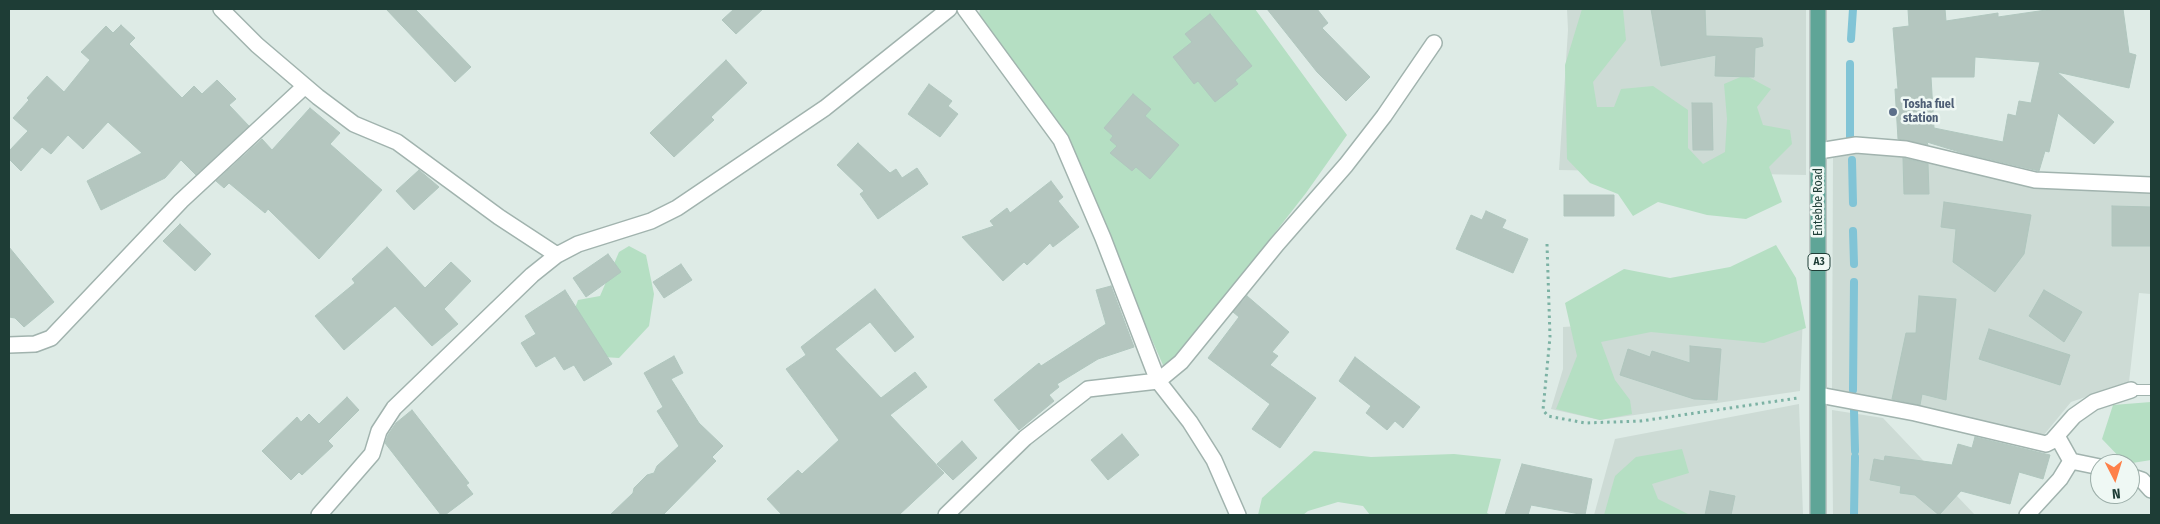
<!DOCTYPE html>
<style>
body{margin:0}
#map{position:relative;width:2160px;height:524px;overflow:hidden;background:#deebe6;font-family:"Fira Sans Condensed",sans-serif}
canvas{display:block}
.frame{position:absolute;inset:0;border:10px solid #1e3d36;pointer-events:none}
.north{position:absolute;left:2090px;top:454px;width:50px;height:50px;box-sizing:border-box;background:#eff8f4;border:1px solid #9bada8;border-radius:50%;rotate:175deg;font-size:14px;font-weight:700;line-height:20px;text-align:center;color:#1e3d36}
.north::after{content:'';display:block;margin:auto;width:18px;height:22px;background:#fe8049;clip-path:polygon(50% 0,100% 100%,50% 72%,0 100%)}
</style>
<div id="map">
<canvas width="2160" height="524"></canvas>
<div class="frame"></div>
<div class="north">N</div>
</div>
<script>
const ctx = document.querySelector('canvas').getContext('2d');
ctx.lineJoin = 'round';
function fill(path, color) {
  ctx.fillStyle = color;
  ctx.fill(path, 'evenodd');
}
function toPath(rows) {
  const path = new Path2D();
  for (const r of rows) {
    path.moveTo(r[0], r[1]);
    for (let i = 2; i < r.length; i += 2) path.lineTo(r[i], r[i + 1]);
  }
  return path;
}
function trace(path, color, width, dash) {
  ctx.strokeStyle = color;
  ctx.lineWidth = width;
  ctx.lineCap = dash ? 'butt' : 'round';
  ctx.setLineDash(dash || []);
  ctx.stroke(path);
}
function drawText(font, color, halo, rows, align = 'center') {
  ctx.font = font + ' "Fira Sans Condensed",sans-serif';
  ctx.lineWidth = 5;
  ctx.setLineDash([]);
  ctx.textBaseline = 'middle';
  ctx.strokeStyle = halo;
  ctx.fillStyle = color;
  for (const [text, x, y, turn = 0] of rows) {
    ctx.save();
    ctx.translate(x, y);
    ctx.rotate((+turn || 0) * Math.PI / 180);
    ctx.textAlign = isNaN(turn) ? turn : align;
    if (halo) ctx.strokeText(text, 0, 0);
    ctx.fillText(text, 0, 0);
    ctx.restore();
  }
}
const built = toPath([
 [1567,9,1806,9,1806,175,1559,170,1568,30],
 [1857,153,1926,159,2151,190,2151,294,2139,293,2129,382,2071,402,2043,436,1832,389,1833,158],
 [1803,312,1800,391,1600,420,1551,409,1563,369,1563,327],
 [1799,404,1803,515,1594,515,1615,439],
 [1832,410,1883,418,1975,515,1833,515]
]);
const green = toPath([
 [980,9,1255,9,1347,135,1306,193,1166,372,1063,136,979,16],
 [1582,9,1623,9,1626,40,1593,82,1597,107,1614,107,1621,89,1653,86,1688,110,1688,148,1703,164,1725,152,1727,119,1724,84,1745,75,1771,89,1757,107,1763,125,1790,130,1792,144,1769,167,1782,202,1746,219,1707,215,1658,202,1633,216,1618,194,1590,183,1567,159,1565,65],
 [1776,245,1796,278,1806,328,1764,343,1651,332,1601,342,1615,380,1630,400,1632,414,1600,420,1556,409,1577,356,1565,303,1624,269,1670,278,1730,267],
 [629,246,646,255,654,294,649,326,619,358,603,357,571,319,578,300,600,296,619,252],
 [2151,402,2151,460,2126,464,2102,439,2113,405],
 [1682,449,1689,473,1652,484,1658,499,1690,515,1604,515,1615,476,1636,457],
 [1314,451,1371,457,1454,454,1501,459,1487,513,1491,515,1370,515,1363,506,1338,502,1308,511,1303,515,1258,515,1262,498]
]);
const stream = toPath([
 [1851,39,1853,9],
 [1850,64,1850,137],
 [1852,160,1853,203],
 [1853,231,1854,264],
 [1853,390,1854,282],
 [1854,410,1855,451],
 [1854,515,1855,457]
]);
const building = toPath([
 [386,9,415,9,471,67,455,82,386,9],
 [734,9,763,9,736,34,722,20,734,9],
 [1267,9,1317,9,1328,23,1322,28,1370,77,1346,101,1317,72,1267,9],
 [1651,9,1705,9,1706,36,1762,38,1763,46,1755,48,1754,77,1715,76,1716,55,1661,66,1651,9],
 [1908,9,1945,9,1946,21,1998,13,1998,17,2053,9,2123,9,2129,53,2136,55,2129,88,2057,72,2114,122,2094,144,2058,113,2049,152,2045,151,2039,171,1966,154,1927,142,1928,145,1898,139,1895,89,1898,89,1893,28,1909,26,1908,9],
 [1975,57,2040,62,2031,103,2019,101,2016,116,2008,114,2003,142,1934,128,1931,77,1974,77,1975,57],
 [1210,14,1252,66,1235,80,1238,84,1215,102,1198,81,1194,84,1173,57,1192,42,1185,34,1210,14],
 [121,25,135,38,129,44,182,98,194,86,202,94,217,80,236,99,229,105,249,126,196,175,181,160,165,178,101,210,87,181,142,153,108,122,83,149,68,135,51,154,42,147,21,171,9,159,9,151,28,131,13,118,29,100,27,98,47,76,64,92,90,60,81,52,106,26,113,33,121,25],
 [726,60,747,83,711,117,714,120,674,157,650,133,726,60],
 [929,84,952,101,948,106,958,114,940,137,908,114,929,84],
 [1133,94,1151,109,1145,116,1179,145,1150,179,1136,167,1132,171,1110,153,1117,146,1110,140,1113,136,1104,128,1133,94],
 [1692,103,1712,103,1713,150,1693,150,1692,103],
 [310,108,340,133,330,144,382,190,319,259,268,209,265,213,229,183,224,188,216,181,262,139,272,150,310,108],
 [858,143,890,173,896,169,902,178,917,168,928,184,878,219,860,194,864,191,837,165,858,143],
 [1903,158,1928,164,1929,194,1904,194,1903,158],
 [419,170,439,187,414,210,396,191,419,170],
 [1051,181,1063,197,1058,201,1079,227,1053,247,1050,243,1027,265,1024,262,1003,281,962,237,994,226,990,221,1007,208,1010,213,1051,181],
 [1564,195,1614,195,1614,216,1564,216,1564,195],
 [1944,202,2031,215,2024,254,1995,292,1953,262,1956,229,1941,227,1944,202],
 [2112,206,2151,207,2151,246,2112,246,2112,206],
 [1486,211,1506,220,1502,228,1528,239,1513,273,1456,249,1471,215,1482,220,1486,211],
 [180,224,211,254,195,271,163,241,180,224],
 [9,247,54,302,24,327,15,318,9,317,9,247],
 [387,247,425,288,451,262,471,281,444,309,458,324,432,346,395,306,344,350,315,316,355,283,352,279,387,247],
 [608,254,621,272,586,297,573,278,608,254],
 [681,264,692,280,664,298,653,282,681,264],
 [1111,286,1134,347,1098,359,1057,384,1059,387,1049,395,1054,401,1019,430,994,400,1039,363,1041,366,1106,324,1096,290,1111,286],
 [875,289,914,337,895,352,870,322,835,349,881,398,915,372,927,387,890,415,944,473,899,515,782,515,767,499,798,470,802,474,839,440,786,369,806,355,801,347,875,289],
 [565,290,612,364,584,381,574,365,564,370,555,356,536,367,521,343,536,334,525,316,565,290],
 [2044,290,2082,312,2064,342,2029,316,2044,290],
 [1247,296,1289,332,1272,352,1278,356,1270,365,1316,398,1280,448,1252,429,1270,404,1208,358,1239,317,1233,312,1247,296],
 [1919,296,1956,299,1946,400,1922,394,1920,405,1892,399,1906,333,1916,333,1919,296],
 [1989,329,2070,355,2060,385,1979,359,1989,329],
 [1690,346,1721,349,1717,400,1694,399,1620,375,1628,349,1650,357,1652,351,1690,363,1690,346],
 [674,356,683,373,671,379,699,423,723,446,712,457,716,461,663,515,610,515,633,493,634,488,647,475,654,473,657,466,679,446,657,411,663,407,644,373,674,356],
 [1355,357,1420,407,1403,428,1395,421,1387,430,1366,413,1371,406,1339,381,1355,357],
 [347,397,359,410,328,441,333,446,302,475,299,472,291,480,262,451,297,417,301,422,309,414,319,424,347,397],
 [412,410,469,483,466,485,473,494,445,515,441,515,385,443,388,435,396,423,412,410],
 [1122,434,1139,455,1108,480,1091,460,1122,434],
 [1975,437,2050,455,2043,479,2019,472,2010,504,1961,491,1939,515,1915,495,1900,493,1901,486,1870,480,1874,459,1884,461,1885,456,1952,465,1958,444,1972,448,1975,437],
 [962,441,977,458,953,480,937,464,962,441],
 [1522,464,1592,479,1585,515,1531,505,1528,515,1505,515,1522,464],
 [1710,491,1735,496,1731,515,1705,515,1710,491]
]);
const path = toPath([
 [1547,244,1550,337,1543,410,1548,416,1585,423,1641,421,1798,398]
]);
const lane = toPath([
 [2131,390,2151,390]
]);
const street = toPath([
 [221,9,257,45,318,97,354,124,397,142,499,217,557,255],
 [965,9,1061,140,1103,238,1158,381,1190,422,1214,460,1238,515],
 [1819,151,1856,145,1906,149,2035,180,2151,185],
 [9,345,35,344,51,338,181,201,305,86],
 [1819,395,1915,413,2046,444,2052,441,2074,416,2094,402,2131,390],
 [2057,436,2071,461,2100,467],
 [2130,476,2142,480,2151,490],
 [319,515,372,454,379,431,394,408,532,275,557,255,578,244,651,221,677,208,825,108,949,9],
 [946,515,1025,438,1088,389,1158,381,1181,362,1277,244,1346,165,1384,116,1434,43],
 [2027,515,2060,479,2071,461]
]);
const primary = toPath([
 [1818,9,1818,515]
]);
const markers = [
 [1893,112,5,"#5c6f8a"]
];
const shields = [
 [1819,262,22]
];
const shieldNames = [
 ["A3",1819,262]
];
const serviceNames = [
 ["Tosha fuel",1903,105],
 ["station",1903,119]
];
const streetNames = [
 ["Entebbe Road",1819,202,-90]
];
fill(built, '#cddbd5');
fill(green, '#b5dfc3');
trace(stream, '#81c4d6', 8);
fill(building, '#b4c6bf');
trace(building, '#b0c6be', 1);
trace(lane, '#a1b3ae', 12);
trace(street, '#a1b3ae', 18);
trace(primary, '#bcc5c3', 18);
trace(path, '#7cb2a4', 3, [2.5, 4]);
trace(lane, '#fff', 10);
trace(street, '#fff', 15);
trace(primary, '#5fa597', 15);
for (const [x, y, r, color] of markers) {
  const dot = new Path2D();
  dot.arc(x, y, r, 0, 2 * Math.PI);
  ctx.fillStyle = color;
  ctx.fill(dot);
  trace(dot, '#eff8f4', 2);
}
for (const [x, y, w] of shields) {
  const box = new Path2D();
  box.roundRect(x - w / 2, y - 8.5, w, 17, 4);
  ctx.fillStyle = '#eff8f4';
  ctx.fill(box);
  trace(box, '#1e3d36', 1);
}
drawText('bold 11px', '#1e3d36', null, shieldNames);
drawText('bold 12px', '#4e5e75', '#eff8f4', serviceNames, 'left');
drawText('12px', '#1e3d36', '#eff8f4', streetNames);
</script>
